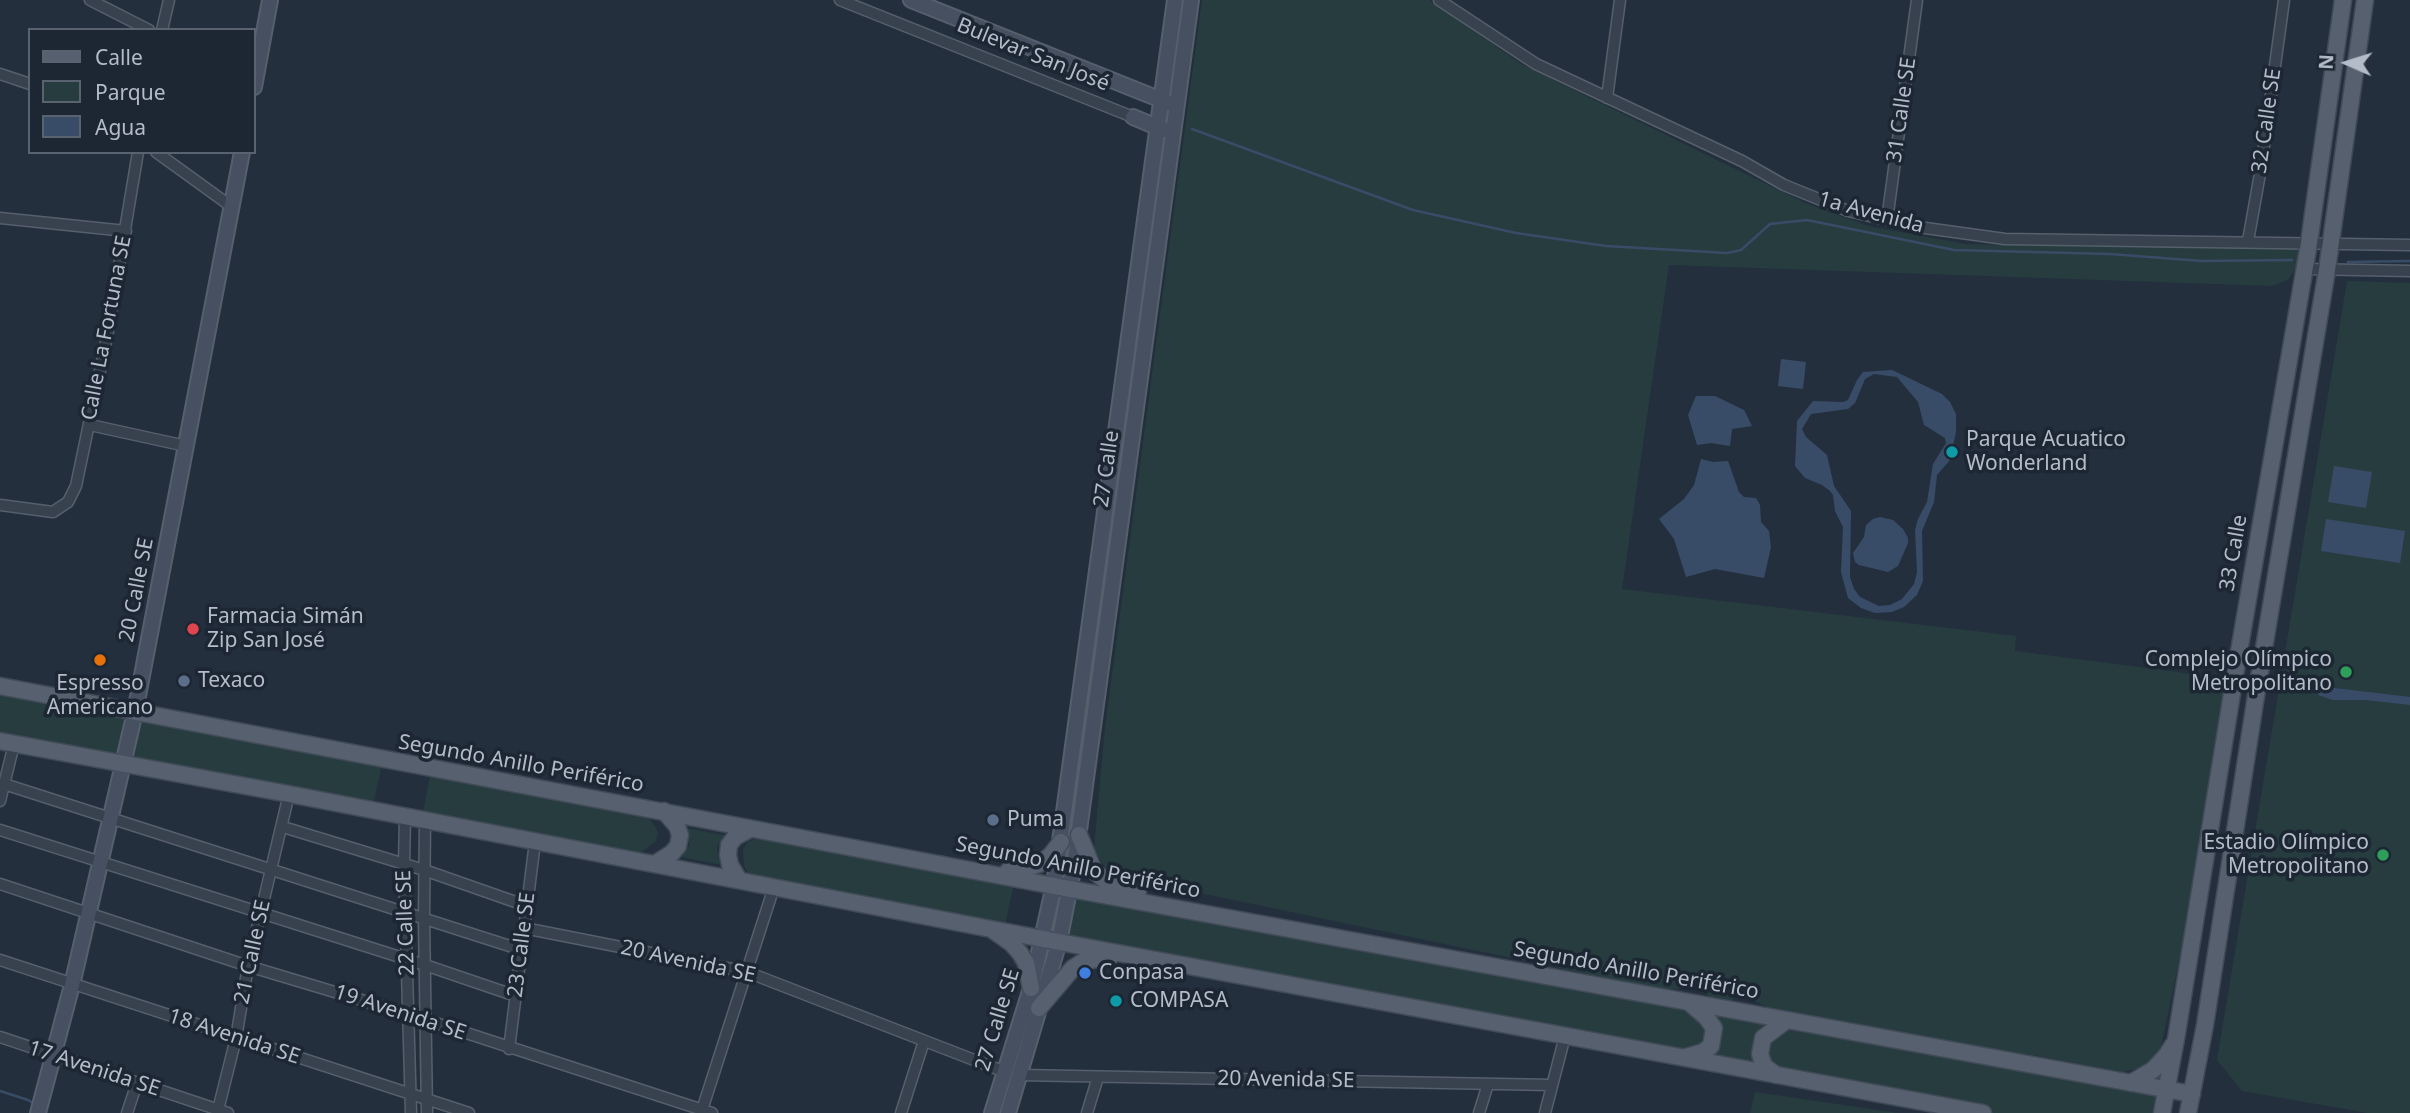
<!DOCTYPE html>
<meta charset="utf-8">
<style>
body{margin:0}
#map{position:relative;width:2410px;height:1113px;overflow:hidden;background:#242f3e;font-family:"Noto Sans",sans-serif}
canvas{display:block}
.legend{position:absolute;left:28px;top:28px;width:228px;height:126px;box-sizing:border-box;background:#1d2633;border:2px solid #59626f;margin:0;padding:9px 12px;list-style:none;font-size:21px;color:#b4bcc9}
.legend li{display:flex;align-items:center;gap:14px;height:35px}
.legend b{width:35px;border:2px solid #59626f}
.north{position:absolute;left:2312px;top:28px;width:70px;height:70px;-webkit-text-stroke:5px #1d2633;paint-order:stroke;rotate:273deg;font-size:19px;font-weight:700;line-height:28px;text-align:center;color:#b4bcc9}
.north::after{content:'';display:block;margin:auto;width:24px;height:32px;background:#b4bcc9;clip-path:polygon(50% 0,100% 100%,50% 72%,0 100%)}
</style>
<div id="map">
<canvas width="2410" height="1113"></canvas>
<ul class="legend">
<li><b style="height:9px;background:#56606e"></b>Calle</li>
<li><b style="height:19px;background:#263c3f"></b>Parque</li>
<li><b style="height:19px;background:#394c67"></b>Agua</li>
</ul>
<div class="north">N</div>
</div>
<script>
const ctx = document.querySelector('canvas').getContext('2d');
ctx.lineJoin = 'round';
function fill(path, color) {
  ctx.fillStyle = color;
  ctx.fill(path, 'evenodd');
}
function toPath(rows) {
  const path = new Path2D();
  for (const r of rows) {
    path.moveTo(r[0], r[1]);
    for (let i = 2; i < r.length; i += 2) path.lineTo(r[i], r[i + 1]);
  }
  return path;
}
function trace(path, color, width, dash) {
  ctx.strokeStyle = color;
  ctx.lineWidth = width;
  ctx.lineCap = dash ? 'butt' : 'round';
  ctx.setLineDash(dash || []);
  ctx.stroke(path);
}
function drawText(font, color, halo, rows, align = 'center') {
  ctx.font = font + ' "Noto Sans",sans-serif';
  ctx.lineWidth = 7;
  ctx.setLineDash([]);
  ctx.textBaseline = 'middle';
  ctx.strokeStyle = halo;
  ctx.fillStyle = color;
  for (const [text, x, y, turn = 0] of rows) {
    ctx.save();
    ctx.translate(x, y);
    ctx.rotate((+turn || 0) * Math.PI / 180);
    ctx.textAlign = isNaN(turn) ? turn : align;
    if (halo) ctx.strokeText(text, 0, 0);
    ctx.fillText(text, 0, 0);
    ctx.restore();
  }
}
const green = toPath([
 [1202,0,1429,0,1523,65,1805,203,1868,226,1966,244,2107,247,2265,245,2303,248,2299,263,2288,280,2272,286,1669,265,1622,589,2016,636,2015,651,2201,675,2219,679,2225,688,2190,933,2181,952,2160,1051,2154,1059,2143,1067,2123,1072,2032,1055,1992,1052,1772,1009,1735,992,1732,1002,1711,999,1700,987,1665,990,1109,874,1094,849,1105,727],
 [2347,281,2410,283,2410,1113,2367,1113,2242,1091,2217,1060],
 [0,687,133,714,121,763,0,740],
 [139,719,382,765,373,805,130,761],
 [430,776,645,814,655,826,658,833,656,841,638,855,423,813],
 [681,827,729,836,717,845,718,857,722,865,676,856,689,846,688,835],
 [761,836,1014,883,1005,926,751,878,744,866,743,849,748,842],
 [1071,891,1686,1010,1706,1027,1706,1042,1685,1054,1061,941],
 [1704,1011,1773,1025,1764,1072,1698,1059,1712,1046],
 [1787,1025,2166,1091,2161,1113,1991,1113,1778,1075,1766,1066,1764,1039],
 [1755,1092,1898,1113,1750,1113]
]);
const water = toPath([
 [1781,359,1806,362,1803,389,1778,386],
 [1892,370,1942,394,1950,402,1956,414,1956,432,1950,460,1937,475,1934,502,1922,531,1923,581,1917,595,1904,607,1892,612,1875,613,1861,608,1848,598,1841,572,1843,527,1835,511,1833,495,1830,491,1822,485,1805,478,1795,466,1797,421,1813,401,1843,402,1848,400,1857,380,1863,372],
 [1874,374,1897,377,1918,402,1924,425,1945,438,1946,443,1933,464,1927,502,1918,519,1915,530,1917,572,1914,584,1902,599,1890,605,1879,606,1860,597,1854,589,1850,577,1851,511,1834,486,1827,455,1806,437,1802,429,1811,414,1848,409,1855,403,1865,379],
 [1696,396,1715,396,1744,410,1752,426,1732,429,1730,446,1711,443,1697,445,1688,415],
 [1701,459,1713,462,1728,461,1739,492,1744,497,1756,498,1760,505,1761,522,1769,531,1771,547,1764,578,1715,569,1686,577,1674,539,1659,519,1684,499,1694,485],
 [2334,466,2372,472,2366,508,2328,502],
 [1880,517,1893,520,1903,529,1908,538,1908,543,1898,566,1888,572,1859,565,1855,562,1853,553,1864,537,1866,525,1873,519],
 [2326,519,2405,531,2400,563,2321,551],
 [2318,686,2410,697,2410,705,2366,700,2333,700,2318,695]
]);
const stream = toPath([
 [1192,129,1413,210,1516,233,1606,246,1727,253,1741,250,1770,224,1807,220,1954,250,2110,254,2202,261,2292,260],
 [2348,262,2410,261],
 [0,1091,28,1100,36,1105]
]);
const street = toPath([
 [90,0,149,30],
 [840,0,1133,117],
 [1439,0,1536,64,1742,161,1784,185,1848,211,1918,227,2005,239,2410,245],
 [162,30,169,0],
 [0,74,30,84],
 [1607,98,1620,0],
 [156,152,232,207],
 [0,218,126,231],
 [1887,220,1917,0],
 [2248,241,2261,168,2284,0],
 [2305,269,2410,271],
 [90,425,186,446],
 [0,505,53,512,68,502,76,486,107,337,138,152],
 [4,784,522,950],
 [0,801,14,744],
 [405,817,404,865,411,1113],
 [425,820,424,918,427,1113],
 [283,827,424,870,527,906],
 [0,830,425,965,516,996],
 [0,884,248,966,408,1014,712,1113],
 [524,928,747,972,1005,1072],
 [0,960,469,1113],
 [0,1037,228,1113],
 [509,1049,535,842],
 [1019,1075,1552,1085],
 [218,1110,236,1038,248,966,289,794],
 [127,1113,137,1083],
 [701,1113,774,887],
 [901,1113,924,1041],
 [1087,1113,1098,1077],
 [1479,1113,1488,1084],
 [1545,1113,1565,1036]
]);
const secondary = toPath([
 [911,0,1169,103],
 [254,87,270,0],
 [1133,117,1164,130],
 [38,1113,72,985,135,712,242,152],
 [992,1113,1031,988,1054,885,1175,0],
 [1008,1113,1059,942,1075,860,1191,0]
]);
const primary = toPath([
 [0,686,1070,889,2192,1094],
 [0,741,289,794,1059,942,1983,1113],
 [1079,835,1094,871,1106,881,1138,891],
 [655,864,672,853,678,846,680,835,677,826,664,811],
 [1008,871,1022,870,1039,864,1050,856,1061,842],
 [739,880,730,865,728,855,729,845,735,837,750,829],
 [994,931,1011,943,1020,953,1026,963,1031,988],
 [1039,1008,1073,968,1084,961,1110,957],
 [1686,1057,1703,1052,1711,1046,1714,1028,1706,1017,1691,1004],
 [1776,1075,1764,1066,1760,1054,1763,1038,1787,1020],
 [2131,1083,2153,1070,2166,1056,2173,1045],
 [2162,1113,2176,1039,2235,675,2309,243,2343,0],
 [2188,1113,2205,1025,2255,702,2327,270,2365,0]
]);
const markers = [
 [1952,452,7,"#0f9aa8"],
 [193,629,7,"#e0444e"],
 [100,660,7,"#e8710a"],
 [2346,672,7,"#2e9e5b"],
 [184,681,7,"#5c6f8a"],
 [993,820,7,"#5c6f8a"],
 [2383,855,7,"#2e9e5b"],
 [1085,973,7,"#3f7fe0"],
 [1116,1001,7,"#0f9aa8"]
];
const streetNames = [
 ["Bulevar San José",1033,55,22],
 ["31 Calle SE",1902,110,-82],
 ["32 Calle SE",2267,121,-82],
 ["1a Avenida",1871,213,15],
 ["Calle La Fortuna SE",107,328,-79],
 ["27 Calle",1107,469,-82],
 ["33 Calle",2234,553,-80],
 ["20 Calle SE",137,590,-79],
 ["Segundo Anillo Periférico",521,764,10],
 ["Segundo Anillo Periférico",1078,868,11],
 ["22 Calle SE",406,923,-92],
 ["23 Calle SE",522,945,-83],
 ["21 Calle SE",253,952,-78],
 ["20 Avenida SE",688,962,12],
 ["Segundo Anillo Periférico",1636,971,10],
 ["19 Avenida SE",400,1013,18],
 ["27 Calle SE",998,1020,-73],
 ["18 Avenida SE",234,1037,18],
 ["17 Avenida SE",94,1069,18],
 ["20 Avenida SE",1286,1080,1]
];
const poiNames = [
 ["Parque Acuatico",1966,440],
 ["Wonderland",1966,464],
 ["Farmacia Simán",207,617],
 ["Zip San José",207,641],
 ["Complejo Olímpico",2332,660,"right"],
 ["Metropolitano",2332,684,"right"],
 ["Texaco",198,681],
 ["Espresso",100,684,"center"],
 ["Americano",100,708,"center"],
 ["Puma",1007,820],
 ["Estadio Olímpico",2369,843,"right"],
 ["Metropolitano",2369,867,"right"],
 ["Conpasa",1099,973],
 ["COMPASA",1130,1001]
];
fill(green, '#263c3f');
fill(water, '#394c67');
trace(stream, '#394c67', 2.5);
trace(street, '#565f6c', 13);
trace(secondary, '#565f6c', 18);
trace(primary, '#414a57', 19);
trace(street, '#38414e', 10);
trace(secondary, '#465061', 14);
trace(primary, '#56606e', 16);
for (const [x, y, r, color] of markers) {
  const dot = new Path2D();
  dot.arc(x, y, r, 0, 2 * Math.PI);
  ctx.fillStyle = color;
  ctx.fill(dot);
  trace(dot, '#1d2633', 2.5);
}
drawText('21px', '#b4bcc9', '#1d2633', streetNames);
drawText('21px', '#b4bcc9', '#1d2633', poiNames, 'left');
</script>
